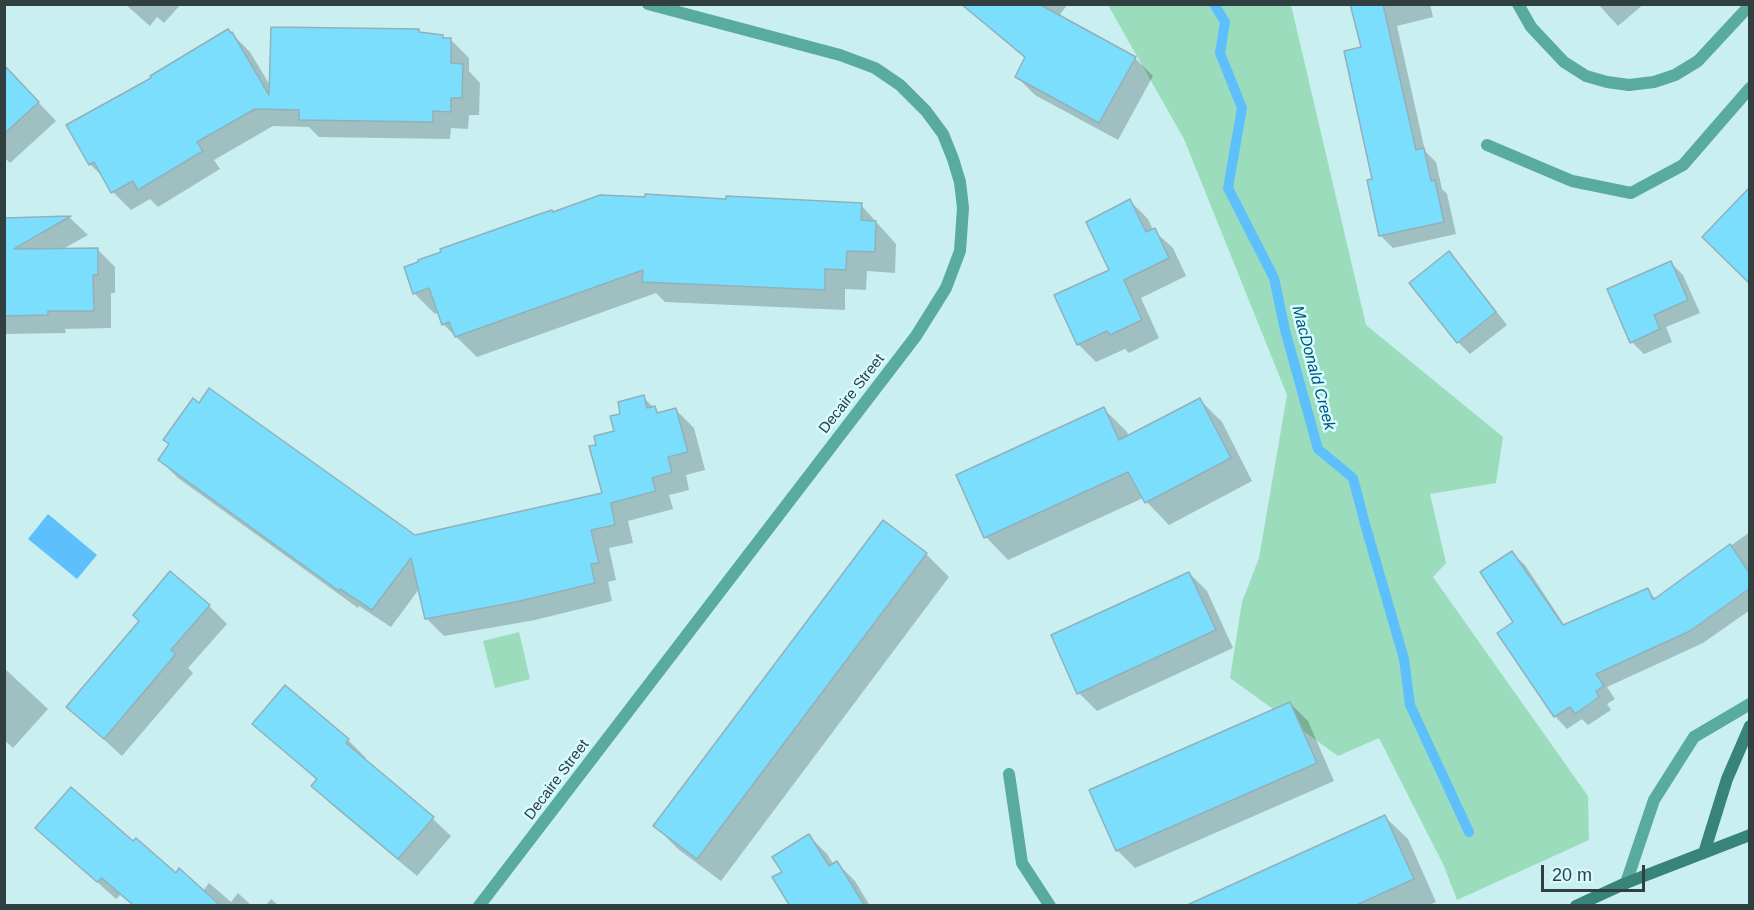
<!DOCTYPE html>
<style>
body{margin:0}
#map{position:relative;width:1754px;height:910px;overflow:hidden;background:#c9eff1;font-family:Arial,sans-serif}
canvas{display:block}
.frame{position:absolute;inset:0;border:6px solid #303f40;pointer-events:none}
.scale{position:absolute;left:1541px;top:865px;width:104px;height:27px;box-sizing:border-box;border:3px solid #303f40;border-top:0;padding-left:8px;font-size:18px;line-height:21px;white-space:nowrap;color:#303f40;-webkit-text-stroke:4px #d6fcff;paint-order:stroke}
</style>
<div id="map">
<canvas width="1754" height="910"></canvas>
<div class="frame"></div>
<div class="scale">20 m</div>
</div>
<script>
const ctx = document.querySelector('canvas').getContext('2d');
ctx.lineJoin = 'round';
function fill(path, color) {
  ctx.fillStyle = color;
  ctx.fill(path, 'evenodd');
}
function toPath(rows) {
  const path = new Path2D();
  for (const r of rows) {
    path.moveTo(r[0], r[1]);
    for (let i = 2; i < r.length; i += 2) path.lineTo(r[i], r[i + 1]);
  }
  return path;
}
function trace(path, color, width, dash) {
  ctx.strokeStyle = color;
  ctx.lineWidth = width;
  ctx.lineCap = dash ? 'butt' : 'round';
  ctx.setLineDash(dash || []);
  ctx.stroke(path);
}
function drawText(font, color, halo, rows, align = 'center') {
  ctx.font = font + ' Arial,sans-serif';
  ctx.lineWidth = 5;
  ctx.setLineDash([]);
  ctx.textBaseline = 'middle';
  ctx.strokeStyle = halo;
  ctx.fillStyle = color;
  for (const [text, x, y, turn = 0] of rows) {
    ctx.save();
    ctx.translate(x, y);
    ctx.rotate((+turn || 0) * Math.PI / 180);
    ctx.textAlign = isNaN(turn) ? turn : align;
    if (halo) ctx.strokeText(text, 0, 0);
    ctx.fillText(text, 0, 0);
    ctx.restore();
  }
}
const green = toPath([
 [1108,5,1291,5,1366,325,1503,437,1496,483,1430,494,1446,563,1433,577,1588,796,1589,840,1457,900,1444,866,1379,738,1338,756,1230,678,1242,602,1259,558,1287,395,1184,139],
 [519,632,530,679,495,688,483,641]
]);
const water = toPath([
 [48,514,97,555,77,579,28,539]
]);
const shadow = toPath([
 [125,4,181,4,164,23,157,17,150,26],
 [961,4,1068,4,1058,17,1135,58,1153,76,1118,140,1035,95,1017,77,1026,59],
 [1352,4,1430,4,1433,17,1397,26,1425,151,1436,162,1442,189,1447,194,1456,234,1393,248,1381,236,1363,48],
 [1598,4,1644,4,1618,26],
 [418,31,421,33,443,36,446,40,451,40,469,58,469,71,480,83,479,115,469,115,468,129,451,128,450,139,319,137,309,127,273,126,214,160,220,169,158,207,150,199,131,210,113,192,105,179,90,164,232,34,250,52,271,87],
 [4,66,56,121,10,163,4,157],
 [1750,190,1750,281,1704,237],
 [728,200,861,205,896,244,895,273,867,271,866,290,845,289,845,310,665,302,656,293,477,357,443,324,439,312,435,314,414,293,554,213],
 [1130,201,1148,219,1153,230,1173,248,1186,276,1141,298,1159,338,1129,353,1125,349,1096,362,1078,344,1111,270],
 [70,218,88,235,61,250,97,249,115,267,115,293,111,293,111,328,65,329,66,333,4,334,4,219],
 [41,232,42,234,19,247,19,244],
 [1449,253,1461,266,1507,325,1470,354,1458,342],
 [1671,263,1683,275,1700,313,1666,327,1672,342,1644,354,1632,342],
 [643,397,660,414,676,410,694,428,705,470,686,475,689,490,669,495,673,509,628,521,633,543,609,548,616,580,608,582,612,601,535,620,444,636,426,618,419,589,391,627,359,606,358,608,178,478,160,460,415,537,603,494,598,446,616,432,622,415],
 [1199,399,1222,422,1252,481,1169,525,1143,498,1008,560,986,537,958,476,1104,409,1127,432,1129,437],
 [1750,532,1750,610,1703,643,1607,687,1615,699,1607,704,1611,710,1588,725,1582,719,1567,729,1555,716,1499,633,1515,622,1512,553,1525,565,1565,626,1647,590,1656,599],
 [926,554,949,577,721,881,678,849,655,826],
 [1189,573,1207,591,1233,648,1097,711,1079,693],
 [209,606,227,624,188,668,193,673,122,756,68,707],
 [4,668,48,709,13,748,4,740],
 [1290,703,1308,721,1334,781,1135,868,1117,850],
 [254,724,348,740,366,758,364,760,433,819,451,836,417,876,331,804,313,786,318,781],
 [1385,817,1408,839,1436,902,1427,906,1189,906],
 [37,828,133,843,176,875,203,891,209,883,231,902,238,893,252,906,134,906,121,894,116,899],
 [809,836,827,854,834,865,837,863,855,881,870,906,793,906,784,872],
 [271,899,279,906,265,906]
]);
const stream = toPath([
 [1214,4,1225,22,1220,53,1242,108,1228,188,1274,278,1285,330,1318,449,1353,478,1365,524,1404,659,1410,705,1469,832]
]);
const building = toPath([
 [961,4,1039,4,1136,57,1099,123,1015,77,1025,57,961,4],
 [1350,4,1383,4,1416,150,1424,148,1431,181,1435,180,1444,222,1379,236,1367,180,1372,179,1344,51,1361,47,1350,4],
 [271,27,419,29,419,32,443,35,443,38,451,38,451,63,463,64,462,98,451,98,451,112,433,111,433,122,299,120,299,110,255,109,197,142,203,151,138,190,133,181,111,193,94,162,89,165,66,125,151,78,150,76,228,29,231,33,232,32,269,95,271,27],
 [4,65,39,102,4,134,4,65],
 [1749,188,1749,283,1702,237,1749,188],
 [645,194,726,199,726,196,862,203,861,220,876,221,875,252,847,251,846,270,825,269,825,290,642,282,643,270,455,337,449,322,442,325,429,288,413,294,404,267,418,262,418,260,441,252,440,249,534,216,552,210,553,212,600,195,645,197,645,194],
 [1130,199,1146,232,1155,228,1169,258,1124,280,1142,320,1110,335,1107,331,1077,345,1054,295,1109,270,1086,222,1130,199],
 [71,216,14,249,98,248,98,275,93,275,94,311,48,311,48,315,4,316,4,218,71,216],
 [1449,251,1496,312,1457,343,1409,283,1449,251],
 [1671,261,1688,300,1654,315,1660,329,1630,343,1607,289,1671,261],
 [209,388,415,535,602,493,589,446,596,445,594,436,614,431,610,416,620,414,618,402,644,395,647,408,655,406,657,413,676,408,688,452,668,457,672,472,652,478,656,491,611,503,615,525,591,530,599,563,591,564,595,583,516,602,425,619,411,558,372,610,340,589,339,591,158,460,169,444,163,440,193,398,199,403,209,388],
 [1200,398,1231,458,1145,503,1128,472,984,538,956,475,1104,407,1119,440,1200,398],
 [883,520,927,553,697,859,653,826,883,520],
 [1730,544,1749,572,1749,589,1690,631,1596,674,1604,686,1596,691,1599,697,1575,714,1570,707,1554,717,1497,633,1513,622,1480,572,1512,551,1563,625,1648,588,1653,600,1730,544],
 [170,571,210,605,171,650,176,654,104,739,66,707,139,621,133,615,170,571],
 [1189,572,1216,630,1077,694,1051,635,1189,572],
 [285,685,349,739,346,743,434,817,398,859,311,786,317,779,252,724,285,685],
 [1290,702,1317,763,1116,851,1089,790,1290,702],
 [71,787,133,841,136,838,176,873,179,868,221,906,134,906,102,878,97,882,35,828,71,787],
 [1385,815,1414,879,1354,906,1185,906,1385,815],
 [809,834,829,866,837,861,865,906,790,906,772,877,782,872,772,857,809,834]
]);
const minor = toPath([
 [1518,4,1531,27,1564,62,1586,76,1607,82,1629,85,1654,82,1675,75,1698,61,1750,5],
 [1487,145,1572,181,1631,193,1683,165,1750,88],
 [1009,774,1022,863,1050,906]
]);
const tertiary = toPath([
 [1626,883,1654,800,1694,737,1750,704],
 [479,906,916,336,946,288,960,251,963,208,960,182,953,159,943,134,926,111,900,85,875,68,840,55,648,4]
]);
const secondary = toPath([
 [1704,853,1727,779,1750,726],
 [1576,906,1626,883,1750,835]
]);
const streetNames = [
 ["Decaire Street",852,394,-52],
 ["Decaire Street",557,780,-53]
];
const waterNames = [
 ["MacDonald Creek",1313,368,75]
];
fill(green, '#9bdcbc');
fill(water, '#5ebffd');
fill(shadow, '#0003');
trace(stream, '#5ebffd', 10);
fill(building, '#7bdefc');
trace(building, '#90b1bc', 1.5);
trace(minor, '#58ab9d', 12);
trace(tertiary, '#58ab9d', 12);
trace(secondary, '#398478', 12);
drawText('15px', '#303f40', '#d6fcff', streetNames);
drawText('italic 16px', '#005179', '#d6fcff', waterNames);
</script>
